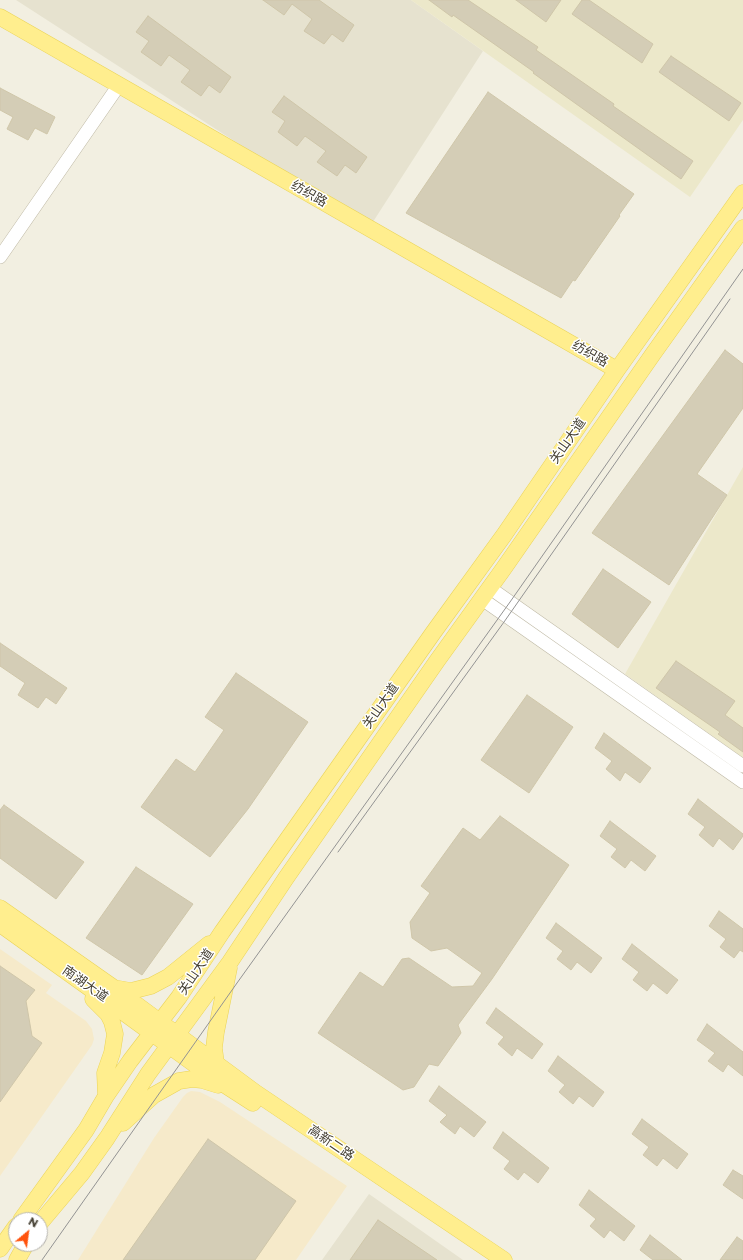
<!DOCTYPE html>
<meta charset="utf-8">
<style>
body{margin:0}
#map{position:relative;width:743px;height:1260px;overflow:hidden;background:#f2efe1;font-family:Montserrat,sans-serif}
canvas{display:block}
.north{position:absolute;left:8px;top:1212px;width:40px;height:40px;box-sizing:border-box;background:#fff;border:1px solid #b4b2ad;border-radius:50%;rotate:29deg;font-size:11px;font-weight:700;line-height:16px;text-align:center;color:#443f32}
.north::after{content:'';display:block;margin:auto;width:14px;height:18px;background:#ff520c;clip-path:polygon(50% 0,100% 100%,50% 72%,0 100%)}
</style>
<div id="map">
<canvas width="743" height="1260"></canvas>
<div class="north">N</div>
</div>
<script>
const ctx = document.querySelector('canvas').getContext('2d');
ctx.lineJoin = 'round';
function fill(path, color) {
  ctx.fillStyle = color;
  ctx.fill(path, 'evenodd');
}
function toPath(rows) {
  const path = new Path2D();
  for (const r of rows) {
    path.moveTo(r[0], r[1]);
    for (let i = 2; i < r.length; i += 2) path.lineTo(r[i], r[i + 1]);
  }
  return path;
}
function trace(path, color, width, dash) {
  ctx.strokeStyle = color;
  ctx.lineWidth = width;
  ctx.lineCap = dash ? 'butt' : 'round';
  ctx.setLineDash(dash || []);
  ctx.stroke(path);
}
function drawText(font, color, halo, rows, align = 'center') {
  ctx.font = font + ' Montserrat,"Noto Sans SC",sans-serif';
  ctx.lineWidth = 3;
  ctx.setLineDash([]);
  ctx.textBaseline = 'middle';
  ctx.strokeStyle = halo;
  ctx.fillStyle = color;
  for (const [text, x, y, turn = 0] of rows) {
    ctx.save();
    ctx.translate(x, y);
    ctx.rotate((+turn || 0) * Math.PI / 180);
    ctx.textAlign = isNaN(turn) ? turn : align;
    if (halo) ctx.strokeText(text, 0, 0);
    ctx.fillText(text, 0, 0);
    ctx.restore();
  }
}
const residential = toPath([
 [16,0,411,0,483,51,369,228],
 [369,1194,463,1260,322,1260]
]);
const commercial = toPath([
 [0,949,52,985,46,993,86,1021,92,1029,94,1039,92,1045,0,1176],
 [191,1091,200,1092,220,1102,347,1186,296,1260,78,1260,154,1138,183,1097,187,1093]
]);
const education = toPath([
 [411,0,743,0,743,120,690,197],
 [743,467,743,758,625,674]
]);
const building = toPath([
 [263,0,319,0,354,25,343,42,332,34,324,44,304,31,312,19,292,4,284,15,263,0],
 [429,0,468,0,538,47,536,50,614,104,613,106,693,161,681,179,533,73,534,72,453,15,452,17,429,0],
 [516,0,561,0,546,22,516,0],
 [582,0,589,0,653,44,642,63,572,14,582,0],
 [148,16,231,77,220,93,209,85,201,96,181,82,190,70,169,55,161,66,141,52,149,41,136,32,148,16],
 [671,56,741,103,729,121,659,72,671,56],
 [0,88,55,117,47,134,35,128,28,140,7,129,13,117,0,110,0,88],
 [488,92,634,194,619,215,620,216,575,281,573,280,561,298,406,213,488,92],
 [284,96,367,157,356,173,345,165,337,176,317,162,326,151,305,136,297,146,278,132,285,121,272,112,284,96],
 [725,350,743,364,743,408,697,474,727,495,669,585,592,533,725,350],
 [603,569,651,602,618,648,572,614,603,569],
 [0,643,67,688,56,704,46,697,38,708,18,695,25,683,0,666,0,643],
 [676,661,735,701,725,715,743,728,743,752,718,734,720,732,656,688,676,661],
 [236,673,308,722,248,809,210,857,141,807,176,759,195,772,224,730,205,717,236,673],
 [527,695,573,727,529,793,481,760,527,695],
 [604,733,651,768,640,783,625,772,620,781,606,769,612,761,595,748,604,733],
 [698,799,743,834,743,836,733,850,719,838,713,847,699,835,705,827,688,814,698,799],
 [4,805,84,862,56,899,0,858,0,810,4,805],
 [500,816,569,865,492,979,458,1025,461,1033,438,1066,429,1064,414,1087,403,1090,318,1033,360,972,383,987,402,959,409,958,452,987,473,986,482,973,447,948,431,951,412,938,410,922,430,893,421,886,463,828,480,840,500,816],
 [610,821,656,856,645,871,631,860,625,868,611,857,617,849,600,836,610,821],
 [136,867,193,904,142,975,86,938,136,867],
 [719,911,743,929,743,952,740,950,734,958,720,947,726,939,709,926,719,911],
 [556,923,602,958,591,973,577,962,571,970,557,959,563,951,546,938,556,923],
 [632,944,678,980,667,994,653,983,647,991,633,980,639,972,622,959,632,944],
 [0,966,35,990,26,1001,32,1036,42,1043,0,1102,0,966],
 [496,1008,543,1044,532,1059,517,1048,512,1056,498,1044,504,1037,486,1023,496,1008],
 [707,1024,743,1052,743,1076,728,1064,723,1072,708,1061,715,1053,697,1040,707,1024],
 [558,1056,604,1092,593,1107,579,1096,573,1104,559,1092,565,1085,548,1071,558,1056],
 [439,1086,486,1122,474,1137,460,1126,455,1134,440,1122,447,1115,429,1101,439,1086],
 [642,1119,688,1154,677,1169,663,1158,657,1166,643,1155,649,1147,632,1134,642,1119],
 [503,1132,549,1168,538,1183,524,1172,518,1180,504,1169,510,1161,493,1148,503,1132],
 [208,1139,296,1201,255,1260,123,1260,208,1139],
 [733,1170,743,1176,743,1199,723,1185,733,1170],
 [589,1190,635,1226,624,1241,610,1230,604,1238,590,1226,596,1219,579,1205,589,1190],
 [378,1220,437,1260,350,1260,378,1220],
 [650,1235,682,1260,653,1260,640,1250,650,1235],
 [737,1237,743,1241,743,1260,720,1260,737,1237]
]);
const minor = toPath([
 [0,257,119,85],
 [490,588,743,766],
 [482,599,743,782]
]);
const major = toPath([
 [0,17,617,370],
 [0,908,114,988,256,1093,504,1260],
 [0,924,123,1012,208,1074,253,1103],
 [114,988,131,991,151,986,168,977,209,944],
 [93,999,108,1014,112,1022,115,1034,112,1053,105,1073,106,1096],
 [216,1063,214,1048,216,1032,229,968],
 [123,1123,154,1095,179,1081,192,1079,202,1080,218,1085],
 [21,1220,86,1130,106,1096,130,1061,179,997,222,932,433,633,504,535,617,370,743,193],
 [40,1223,82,1173,107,1138,148,1074,230,962,286,878,437,661,504,568,653,354,743,228],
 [0,1249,16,1226],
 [17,1260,26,1244]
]);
const tram = toPath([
 [338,852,504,622,730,299],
 [42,1260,237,983,510,602,743,269]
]);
const streetNames = [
 ["纺织路",309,194,30],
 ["纺织路",590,354,30],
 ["关山大道",568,441,-55],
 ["关山大道",381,706,-55],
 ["关山大道",196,972,-56],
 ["南湖大道",85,984,35],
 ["高新二路",331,1143,34]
];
fill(residential, '#e6e2cf');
fill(commercial, '#f6eaca');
fill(education, '#ece8ca');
fill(building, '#d4cdb6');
trace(building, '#cfc6a9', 1);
trace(minor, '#beb8a4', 14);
trace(major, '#ead357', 17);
trace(minor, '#fff', 13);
trace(major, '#ffee8e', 16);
trace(tram, '#939393', 1);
drawText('13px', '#443f32', '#fff', streetNames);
</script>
